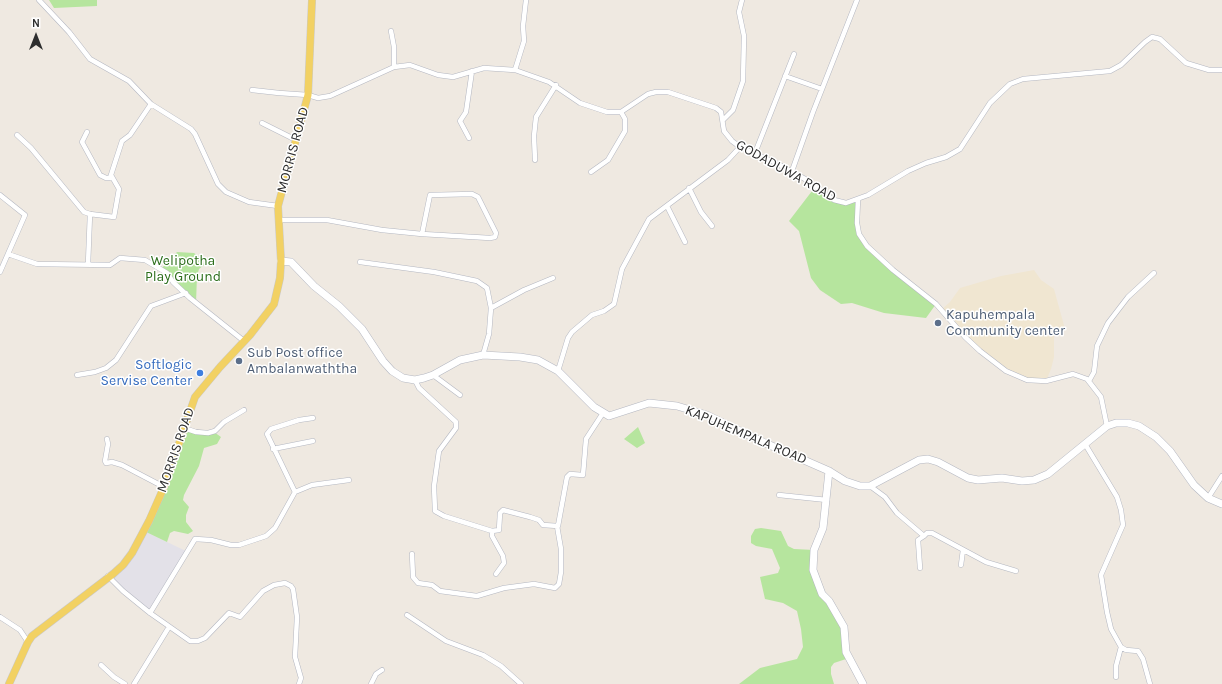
<!DOCTYPE html>
<style>
body{margin:0}
#map{position:relative;width:1222px;height:684px;overflow:hidden;background:#efe9e1;font-family:Karla,sans-serif}
canvas{display:block}
.north{position:absolute;left:16px;top:16px;width:40px;height:40px;-webkit-text-stroke:3px #fff;paint-order:stroke;rotate:0deg;font-size:11px;font-weight:700;line-height:16px;text-align:center;color:#2e2e2e}
.north::after{content:'';display:block;margin:auto;width:14px;height:18px;background:#2e2e2e;clip-path:polygon(50% 0,100% 100%,50% 72%,0 100%)}
</style>
<div id="map">
<canvas width="1222" height="684"></canvas>
<div class="north">N</div>
</div>
<script>
const ctx = document.querySelector('canvas').getContext('2d');
ctx.lineJoin = 'round';
function fill(path, color) {
  ctx.fillStyle = color;
  ctx.fill(path, 'evenodd');
}
function toPath(rows) {
  const path = new Path2D();
  for (const r of rows) {
    path.moveTo(r[0], r[1]);
    for (let i = 2; i < r.length; i += 2) path.lineTo(r[i], r[i + 1]);
  }
  return path;
}
function trace(path, color, width, dash) {
  ctx.strokeStyle = color;
  ctx.lineWidth = width;
  ctx.lineCap = dash ? 'butt' : 'round';
  ctx.setLineDash(dash || []);
  ctx.stroke(path);
}
function drawText(font, color, halo, rows, align = 'center') {
  ctx.font = font + ' Karla,sans-serif';
  ctx.lineWidth = 3;
  ctx.setLineDash([]);
  ctx.textBaseline = 'middle';
  ctx.strokeStyle = halo;
  ctx.fillStyle = color;
  for (const [text, x, y, turn = 0] of rows) {
    ctx.save();
    ctx.translate(x, y);
    ctx.rotate((+turn || 0) * Math.PI / 180);
    ctx.textAlign = isNaN(turn) ? turn : align;
    if (halo) ctx.strokeText(text, 0, 0);
    ctx.fillText(text, 0, 0);
    ctx.restore();
  }
}
const industrial = toPath([
 [144,531,188,552,150,613,108,576,113,574]
]);
const education = toPath([
 [1034,270,1041,280,1054,289,1065,329,1062,336,1054,336,1054,357,1051,369,1046,381,1027,380,1006,371,980,351,942,309,950,302,960,288,1001,276]
]);
const green = toPath([
 [49,0,97,0,97,6,54,8],
 [812,191,823,193,846,203,858,199,860,234,867,246,936,304,926,318,884,313,852,303,841,304,820,290,811,278,799,231,789,221],
 [177,252,194,253,202,259,204,265,199,269,197,276,196,303,161,269],
 [638,427,645,443,637,448,624,439],
 [183,431,214,432,221,437,217,444,204,448,199,466,184,495,183,500,189,507,186,515,186,522,193,531,188,534,174,531,170,533,167,542,144,531],
 [761,528,781,531,788,546,794,549,814,550,813,557,822,594,844,627,849,658,834,663,831,667,831,674,834,684,739,684,760,668,797,659,803,647,801,629,797,611,783,603,765,599,760,577,778,573,780,568,772,549,756,546,751,543,751,536,755,529]
]);
const street = toPath([
 [39,0,69,32,90,59,129,81,151,104,191,129,195,134,218,184,226,192,249,202,278,206],
 [391,31,394,47,394,67],
 [515,70,524,41,523,26,526,0],
 [785,76,822,89],
 [252,90,279,93,308,95,318,98,330,96,394,67,410,65,438,75,453,77,484,68,515,70,549,82,580,103,607,112,621,112,648,94,656,92,668,92,716,108,721,112,724,131,732,141,740,147,778,164,805,179,834,200,846,203,868,195,908,171,926,163,946,157,960,149,990,103,1010,84,1023,79,1110,71,1121,65,1145,42,1152,37,1160,39,1186,63,1209,70,1222,70],
 [723,120,733,110,743,81,744,36,739,12,742,0],
 [262,123,296,140],
 [87,132,82,142,100,175,106,178,110,178,122,141,130,135,151,104],
 [17,135,31,148,84,212,90,214,88,264],
 [469,138,460,121,466,112,472,71],
 [755,153,794,54],
 [535,160,534,136,536,117,556,85],
 [792,171,813,112,857,0],
 [591,172,608,160,625,131,625,119,621,112],
 [689,188,701,212,712,226],
 [0,195,25,215,0,272],
 [858,199,857,223,859,234,867,246,893,270,936,304,965,337,980,351,1006,371,1027,380,1046,381,1073,374,1087,379,1101,397,1107,426],
 [667,206,685,242],
 [90,214,114,217,119,189,111,175],
 [278,220,327,220,382,230,422,234,490,238,495,237,496,233,478,197,472,194,430,195,422,234],
 [8,254,37,264,110,265,120,258,145,260,167,273,173,282,190,298,244,341],
 [360,262,434,272,477,281,487,288,491,308,489,334,483,355],
 [491,308,524,290,553,278],
 [558,371,568,338,572,332,592,315,604,311,614,304,622,269,649,219,728,160,740,147],
 [77,375,95,372,106,368,116,360,151,306,186,293],
 [433,375,460,395],
 [415,380,419,388,456,422,456,428,439,451,434,486,435,511,444,516,492,531,499,530,500,513,503,510,530,517,539,520,543,525,558,526,567,477,570,474,583,475,586,439,603,413],
 [1089,381,1094,372,1097,346,1108,323,1128,297,1154,273],
 [184,428,196,432,208,433,215,431,224,422,244,410],
 [107,439,108,444,105,461,106,463,112,462,122,465,164,487],
 [1085,444,1117,497,1121,510,1123,525,1101,575,1107,612,1111,629,1121,647,1126,650,1138,651,1143,659,1150,684],
 [273,449,313,441],
 [870,486,885,497,897,513,924,536,918,540,920,568],
 [295,492,267,434,271,429,299,420,313,418],
 [779,495,827,500],
 [1208,498,1222,476],
 [492,531,492,536,503,556,504,563,496,574],
 [924,536,927,533,932,533,986,562,1016,571],
 [412,554,413,577,418,583,432,585,440,591,477,596,504,588,534,584,555,588,559,584,561,572,561,549,557,526],
 [961,565,963,550],
 [108,576,123,591,150,613,190,641,198,641,205,638,229,613,240,617,263,591,274,585,285,583,291,586,293,589,297,617,295,657,301,678,299,684],
 [150,613,195,539,211,540,231,545,239,545,266,536,275,528,295,492,312,485,349,480],
 [407,615,446,641,483,655,501,666,521,684],
 [0,617,20,630,28,642],
 [101,665,114,677,125,684],
 [1116,677,1116,666,1121,647],
 [134,684,169,627],
 [371,684,376,674,382,670]
]);
const secondary = toPath([
 [281,261,291,262,314,286,339,306,362,329,383,361,392,371,403,378,415,380,424,378,433,375,460,360,483,355,520,357,538,360,558,371,594,407,609,416,649,403,677,406,707,415,765,443,829,471,845,481,860,486,870,486,919,460,928,459,938,462,968,478,978,480,1002,478,1022,481,1034,480,1048,474,1107,426,1116,423,1128,423,1139,426,1156,437,1170,451,1194,485,1208,498,1222,504],
 [829,471,823,528,814,550,813,570,822,594,829,601,844,627,846,652,863,684]
]);
const primary = toPath([
 [9,684,28,642,32,636,113,574,123,565,132,553,149,521,164,487,195,397,220,367,250,335,274,304,280,278,281,261,278,206,308,95,312,0]
]);
const markers = [
 [938,323,4,"#5c6f8a"],
 [239,361,4,"#5c6f8a"],
 [200,373,4,"#3f7fe0"]
];
const streetNames = [
 ["MORRIS ROAD",293,150,-75],
 ["GODADUWA ROAD",786,171,29],
 ["KAPUHEMPALA ROAD",746,435,23],
 ["MORRIS ROAD",176,450,-71]
];
const parkNames = [
 ["Welipotha",183,261],
 ["Play Ground",183,277]
];
const serviceNames = [
 ["Kapuhempala",946,315],
 ["Community center",946,331],
 ["Sub Post office",247,353],
 ["Ambalanwaththa",247,369]
];
const shopNames = [
 ["Softlogic",192,365],
 ["Servise Center",192,381]
];
fill(industrial, '#e3e1e8');
fill(education, '#f0e6d1');
fill(green, '#b6e59e');
trace(street, '#b4b7c1', 5.5);
trace(secondary, '#b4b7c1', 8);
trace(primary, '#c9c9c9', 8);
trace(street, '#fff', 4.5);
trace(secondary, '#fff', 7);
trace(primary, '#f2d163', 7);
for (const [x, y, r, color] of markers) {
  const dot = new Path2D();
  dot.arc(x, y, r, 0, 2 * Math.PI);
  ctx.fillStyle = color;
  ctx.fill(dot);
  trace(dot, '#fff', 1.5);
}
drawText('14px', '#2e2e2e', '#fff', streetNames);
drawText('14px', '#2c6e1b', '#fff', parkNames);
drawText('14px', '#4e5e75', '#fff', serviceNames, 'left');
drawText('14px', '#366cbe', '#fff', shopNames, 'right');
</script>
